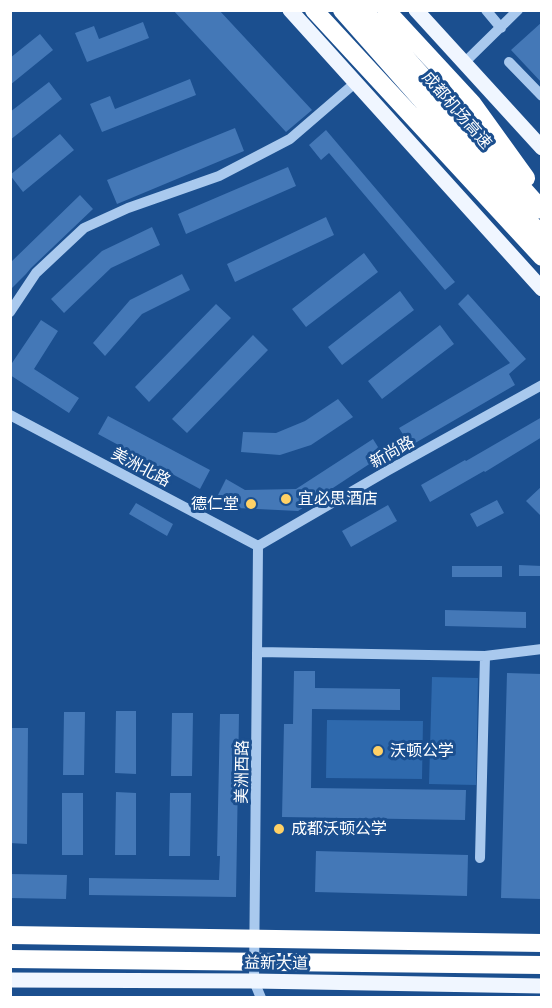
<!DOCTYPE html>
<meta charset="utf-8">
<style>
body{margin:0}
#map{position:relative;width:552px;height:1008px;overflow:hidden;background:#1b4f8f;font-family:Barlow,sans-serif}
canvas{display:block}
.frame{position:absolute;inset:0;border:12px solid #fff;pointer-events:none}
</style>
<div id="map">
<canvas width="552" height="1008"></canvas>
<div class="frame"></div>
</div>
<script>
const ctx = document.querySelector('canvas').getContext('2d');
ctx.lineJoin = 'round';
function fill(path, color) {
  ctx.fillStyle = color;
  ctx.fill(path, 'evenodd');
}
function toPath(rows) {
  const path = new Path2D();
  for (const r of rows) {
    path.moveTo(r[0], r[1]);
    for (let i = 2; i < r.length; i += 2) path.lineTo(r[i], r[i + 1]);
  }
  return path;
}
function trace(path, color, width, dash) {
  ctx.strokeStyle = color;
  ctx.lineWidth = width;
  ctx.lineCap = dash ? 'butt' : 'round';
  ctx.setLineDash(dash || []);
  ctx.stroke(path);
}
function drawText(font, color, halo, rows, align = 'center') {
  ctx.font = font + ' Barlow,"Noto Sans SC",sans-serif';
  ctx.lineWidth = 6;
  ctx.setLineDash([]);
  ctx.textBaseline = 'middle';
  ctx.strokeStyle = halo;
  ctx.fillStyle = color;
  for (const [text, x, y, turn = 0] of rows) {
    ctx.save();
    ctx.translate(x, y);
    ctx.rotate((+turn || 0) * Math.PI / 180);
    ctx.textAlign = isNaN(turn) ? turn : align;
    if (halo) ctx.strokeText(text, 0, 0);
    ctx.fillText(text, 0, 0);
    ctx.restore();
  }
}
const green = toPath([
 [432,677,478,678,476,785,429,784],
 [327,720,423,721,422,779,326,778]
]);
const building = toPath([
 [173,10,219,10,312,110,286,132],
 [143,22,149,38,87,62,75,33,94,26,99,39],
 [542,22,542,83,511,50],
 [40,34,53,50,10,85,10,58],
 [190,79,196,95,102,132,90,104,110,96,115,109],
 [49,82,62,99,10,140,10,112],
 [235,128,244,151,117,204,107,180],
 [326,130,455,282,445,290,329,153,321,160,309,145],
 [60,134,74,150,23,192,10,175],
 [288,167,296,186,186,234,178,214],
 [80,195,93,209,31,268,26,274,10,290,10,263],
 [326,217,334,235,235,282,227,264],
 [152,227,160,245,111,268,64,313,51,299,102,251],
 [364,253,378,272,306,327,292,309],
 [182,274,190,290,142,314,105,356,93,343,130,300],
 [400,291,414,310,342,365,328,347],
 [468,294,526,359,509,374,515,385,410,446,399,428,510,363,458,304],
 [216,304,231,318,149,402,135,387],
 [41,320,58,331,34,369,79,398,69,413,10,375,10,366],
 [440,325,454,344,382,399,368,381],
 [253,335,268,350,187,433,172,419],
 [338,399,353,417,311,445,280,455,241,452,243,432,276,433,305,421],
 [108,416,210,470,200,489,98,434],
 [542,417,542,437,485,472,484,471,430,502,421,485,465,460,466,461],
 [373,439,383,455,298,511,237,508,217,497,226,479,245,490,296,489],
 [542,486,542,517,526,501],
 [497,500,504,513,477,527,470,514],
 [136,503,173,524,167,536,129,514],
 [388,505,397,521,351,547,342,531],
 [519,565,542,566,542,576,519,576],
 [452,566,502,566,502,577,452,577],
 [445,610,526,612,526,628,445,626],
 [294,671,315,671,315,688,400,689,400,710,312,709,311,788,466,790,465,820,282,817,284,724,293,724],
 [507,673,542,674,542,899,501,898],
 [116,711,136,711,136,774,115,773],
 [64,712,85,712,84,775,63,775],
 [172,713,193,713,192,776,171,776],
 [220,714,239,714,236,897,89,895,89,878,219,880,220,856,217,856],
 [10,728,28,728,27,844,10,843],
 [116,792,136,793,136,855,115,855],
 [62,793,83,793,83,855,62,855],
 [170,793,191,793,190,856,169,856],
 [316,851,468,855,467,896,315,892],
 [10,874,67,875,66,899,10,898]
]);
const minor = toPath([
 [486,10,501,28],
 [509,62,542,96],
 [464,63,518,10],
 [10,312,36,273,84,228,128,208,219,176,290,139,355,83],
 [10,415,258,546],
 [258,546,254,981,261,998],
 [258,546,387,471,542,385],
 [258,652,485,656,542,649],
 [480,858,485,656]
]);
const major = toPath([
 [290,10,542,289],
 [416,10,542,148],
 [10,980,254,981,542,986]
]);
const highway = toPath([
 [314,10,542,257],
 [342,10,542,236],
 [363,10,542,210],
 [386,10,472,103,526,178]
]);
const highwayBridge = toPath([
 [10,935,542,943],
 [10,959,542,965]
]);
const markers = [
 [286,499,6,"#ffd166"],
 [251,504,6,"#ffd166"],
 [378,751,6,"#ffd166"],
 [279,829,6,"#ffd166"]
];
const streetNames = [
 ["成都机场高速",457,110,49],
 ["新尚路",392,452,-29],
 ["美洲北路",141,467,28],
 ["美洲西路",242,772,-89],
 ["益新大道",276,963,1]
];
const poiNames = [
 ["宜必思酒店",298,499],
 ["德仁堂",239,504,"right"],
 ["沃顿公学",390,751],
 ["成都沃顿公学",291,829]
];
fill(green, '#2e69ad');
fill(building, '#4478b7');
trace(minor, '#a9c9ee', 10);
trace(major, '#f0f6ff', 15);
trace(highway, '#fff', 18);
trace(highwayBridge, '#fff', 18);
for (const [x, y, r, color] of markers) {
  const dot = new Path2D();
  dot.arc(x, y, r, 0, 2 * Math.PI);
  ctx.fillStyle = color;
  ctx.fill(dot);
  trace(dot, '#1b4f8f', 2);
}
drawText('16px', '#fff', '#1b4f8f', streetNames);
drawText('16px', '#fff', '#1b4f8f', poiNames, 'left');
</script>
